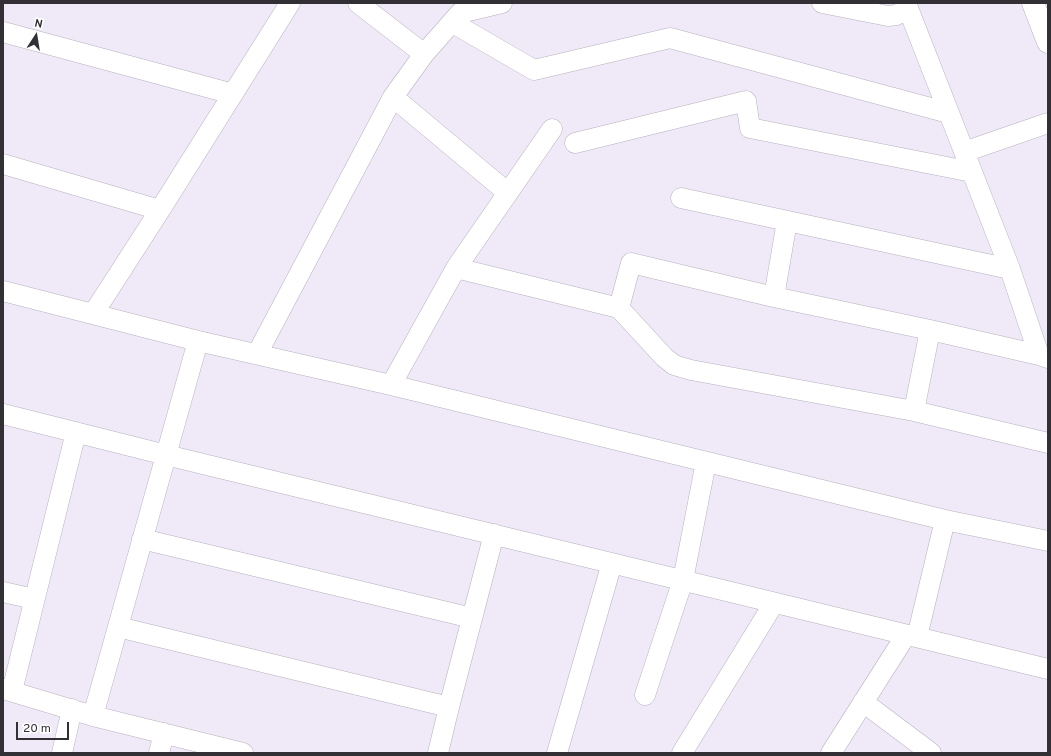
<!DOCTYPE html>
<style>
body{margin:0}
#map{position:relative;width:1051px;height:756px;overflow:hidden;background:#f0e9f7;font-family:Overpass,sans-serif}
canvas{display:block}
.frame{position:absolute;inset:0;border:4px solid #323035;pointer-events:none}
.north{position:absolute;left:16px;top:16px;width:40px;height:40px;-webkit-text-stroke:3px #fff;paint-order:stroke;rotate:12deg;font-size:11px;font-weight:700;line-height:16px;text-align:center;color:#323035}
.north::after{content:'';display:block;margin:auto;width:14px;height:18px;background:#323035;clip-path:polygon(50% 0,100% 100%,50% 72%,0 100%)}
.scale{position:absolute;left:16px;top:722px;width:53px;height:18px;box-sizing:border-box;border:2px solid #323035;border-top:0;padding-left:5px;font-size:12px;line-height:14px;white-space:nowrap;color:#323035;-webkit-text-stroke:3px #fff;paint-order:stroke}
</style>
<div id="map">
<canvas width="1051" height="756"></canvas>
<div class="frame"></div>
<div class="north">N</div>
<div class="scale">20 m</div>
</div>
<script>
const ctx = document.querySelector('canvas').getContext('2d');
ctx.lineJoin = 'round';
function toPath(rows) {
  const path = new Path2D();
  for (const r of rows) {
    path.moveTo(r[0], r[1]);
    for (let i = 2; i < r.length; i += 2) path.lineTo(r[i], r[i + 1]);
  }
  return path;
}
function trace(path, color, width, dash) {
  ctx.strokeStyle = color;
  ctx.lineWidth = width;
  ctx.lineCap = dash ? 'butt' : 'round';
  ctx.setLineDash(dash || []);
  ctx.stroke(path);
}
const minor = toPath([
 [358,3,424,54],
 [822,3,888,16,896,15,908,9],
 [906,3,1010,269,1039,355,1048,358],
 [453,23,534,70,670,38,949,113],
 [3,32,233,94],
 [393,97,508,193],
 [575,143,746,101,750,128,972,172],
 [964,152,1048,123],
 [3,164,160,210],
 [681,198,1010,269],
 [456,268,619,308,631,263,774,297,930,330,1039,355],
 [3,291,198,341,391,385,945,520,1048,541],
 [774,297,787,221],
 [619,308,664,357,674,365,691,370,914,411,1048,443],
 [93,314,160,210,290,3],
 [257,354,393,97,424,54,460,13,502,3],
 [391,385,456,268,552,129],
 [914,411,930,330],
 [3,414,166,455,1048,669],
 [142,539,472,618],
 [3,592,34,599],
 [118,627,449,707,494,534],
 [917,637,945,520],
 [3,689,93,716,243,753],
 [12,691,76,432],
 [645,695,683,580,706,462],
 [863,702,931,753],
 [93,716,198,341],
 [62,753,72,709],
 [159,753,164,733],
 [438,753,449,707],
 [557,753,612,563],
 [682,753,774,603],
 [831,753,906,635]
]);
const primary = toPath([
 [1033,3,1048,42]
]);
trace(minor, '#b7b1be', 21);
trace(primary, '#b7b1be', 23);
trace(minor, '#fff', 20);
trace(primary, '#fff', 22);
</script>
